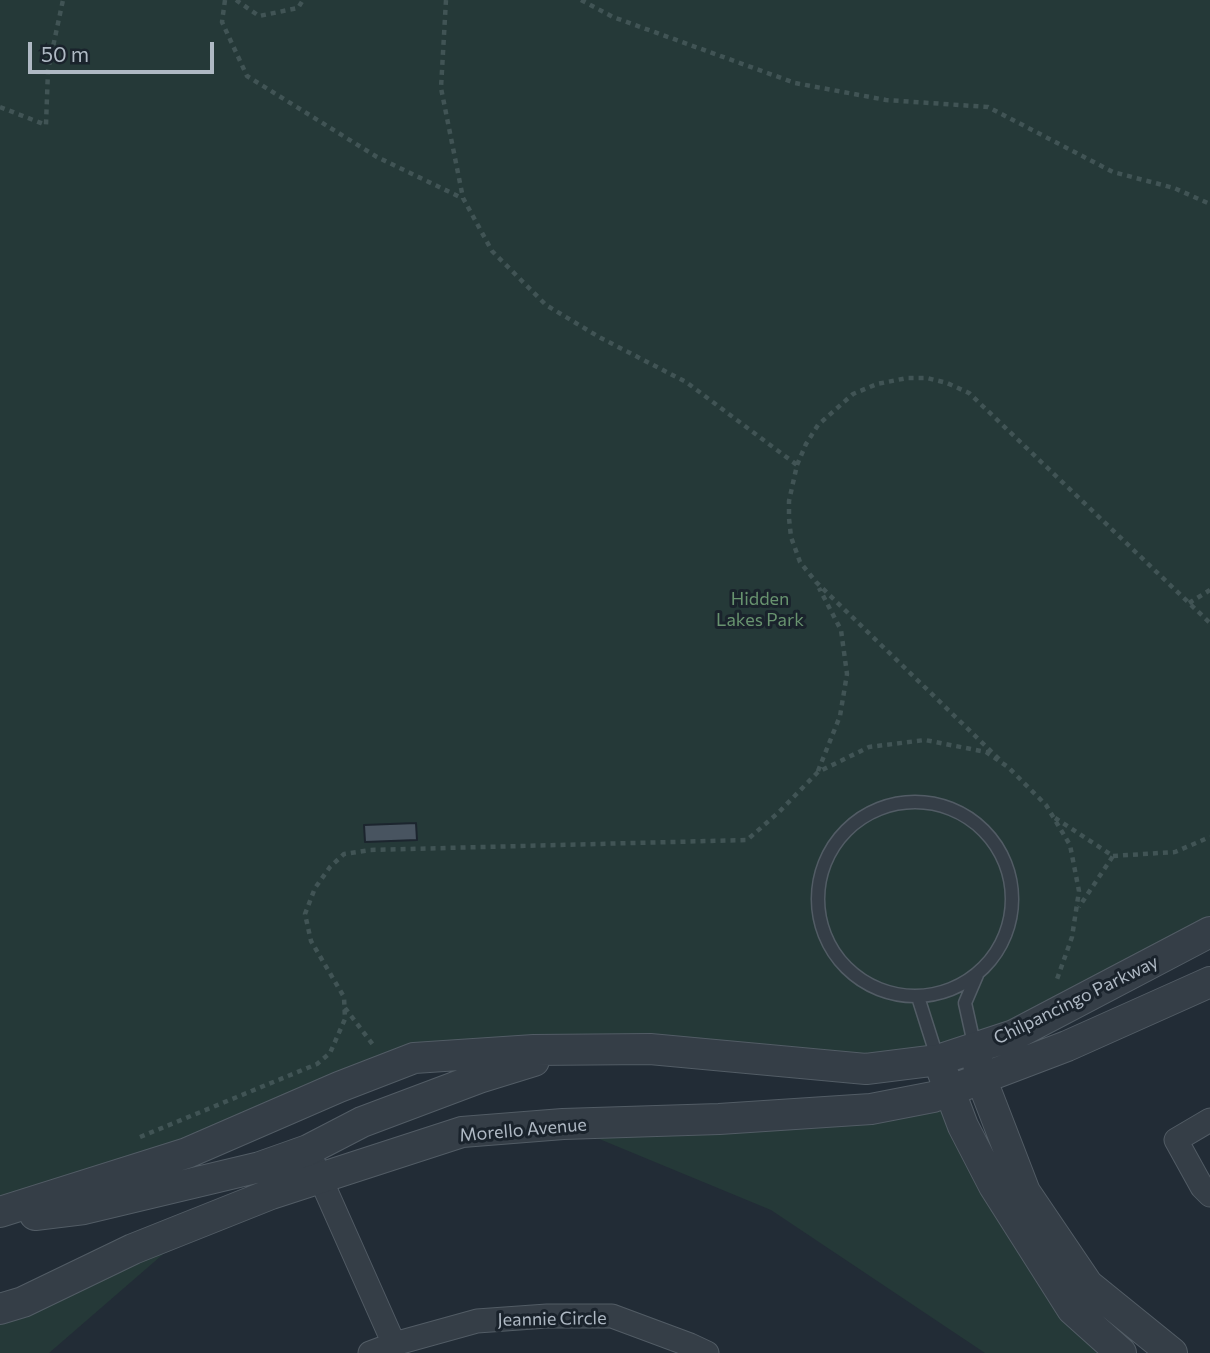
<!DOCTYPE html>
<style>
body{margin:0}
#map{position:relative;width:1210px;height:1353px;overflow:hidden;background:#222c36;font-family:Commissioner,sans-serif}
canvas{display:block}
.scale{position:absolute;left:28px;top:42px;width:186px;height:32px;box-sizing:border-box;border:4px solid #afb9c4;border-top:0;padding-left:9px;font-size:21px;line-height:24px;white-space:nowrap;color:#afb9c4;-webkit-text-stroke:5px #1a232c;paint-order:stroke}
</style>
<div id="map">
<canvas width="1210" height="1353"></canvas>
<div class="scale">50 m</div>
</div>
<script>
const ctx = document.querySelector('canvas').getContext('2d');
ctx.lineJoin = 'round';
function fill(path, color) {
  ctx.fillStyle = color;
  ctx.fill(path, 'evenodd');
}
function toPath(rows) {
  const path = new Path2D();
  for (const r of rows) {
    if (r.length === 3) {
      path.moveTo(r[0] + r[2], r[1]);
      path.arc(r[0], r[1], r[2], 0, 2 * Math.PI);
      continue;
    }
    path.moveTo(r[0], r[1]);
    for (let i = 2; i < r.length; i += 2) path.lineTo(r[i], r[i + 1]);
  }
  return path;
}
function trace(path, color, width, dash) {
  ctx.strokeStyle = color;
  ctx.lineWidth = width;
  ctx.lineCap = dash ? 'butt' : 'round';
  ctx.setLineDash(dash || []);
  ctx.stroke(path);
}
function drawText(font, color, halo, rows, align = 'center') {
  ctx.font = font + ' Commissioner,sans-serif';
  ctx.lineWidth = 6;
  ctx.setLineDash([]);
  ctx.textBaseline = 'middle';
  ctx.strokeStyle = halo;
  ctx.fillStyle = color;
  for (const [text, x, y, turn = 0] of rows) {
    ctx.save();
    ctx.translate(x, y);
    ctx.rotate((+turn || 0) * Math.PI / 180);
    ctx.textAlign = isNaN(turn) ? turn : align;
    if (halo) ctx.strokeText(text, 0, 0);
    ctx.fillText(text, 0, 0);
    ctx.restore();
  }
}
const green = toPath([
 [0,0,1210,0,1210,932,938,1060,414,1058,0,1212],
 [933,1097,1121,1353,985,1353,771,1210,563,1124],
 [199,1223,49,1353,0,1353,0,1309]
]);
const building = toPath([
 [416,823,417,840,365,842,364,825,416,823]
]);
const path = toPath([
 [225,0,222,22,247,76,377,157,462,198],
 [236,0,259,16,298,8,303,0],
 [446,0,441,88,463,198,492,251,546,305,599,337,686,382,797,465],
 [581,0,613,17,795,83,886,100,988,107,1113,172,1174,188,1210,204],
 [0,107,46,125,48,70,63,0],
 [1189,603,1210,590],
 [999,759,816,582,800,562,791,537,789,518,789,501,797,465,806,444,818,425,853,394,877,384,907,378,927,378,947,383,969,393,1210,623],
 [818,771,840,716,847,674,841,630,819,588],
 [1055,818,1113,856,1079,907],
 [1113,856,1175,852,1210,837],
 [345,1008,374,1046],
 [140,1137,317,1064,330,1053,345,1019,344,997,311,941,305,914,315,888,330,867,344,854,370,850,747,840,779,812,818,772,869,747,925,740,986,752,1008,767,1046,805,1070,845,1079,891,1072,937,1056,982]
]);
const service = toPath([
 [915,899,97],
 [918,997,938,1060],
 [975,1048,965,1003,977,975]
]);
const minor = toPath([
 [1210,1120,1176,1140,1202,1187,1210,1195],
 [314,1164,394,1344],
 [370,1353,394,1344,477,1321,547,1316,612,1316,690,1345,707,1353]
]);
const tertiary = toPath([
 [977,1059,981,1078,1025,1192,1088,1285,1172,1353],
 [943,1073,963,1126,994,1186,1072,1309,1121,1353],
 [0,1212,187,1153,339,1087,414,1058,534,1050,650,1049,866,1069,938,1060,1014,1035,1210,932],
 [35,1215,84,1209,260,1167,308,1150,362,1122,479,1078,534,1061],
 [0,1309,23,1302,133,1249,271,1194,462,1132,563,1124,719,1119,871,1109,933,1097,1067,1046,1210,982]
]);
const parkNames = [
 ["Hidden",760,599],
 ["Lakes Park",760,620]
];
const streetNames = [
 ["Chilpancingo Parkway",1076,1000,-26],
 ["Morello Avenue",523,1130,-5],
 ["Jeannie Circle",552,1319,-1]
];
fill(green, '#253938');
fill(building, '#485460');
trace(building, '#1c252e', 2);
trace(service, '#525c65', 15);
trace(minor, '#525c65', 25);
trace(tertiary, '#525c65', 32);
trace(path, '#415455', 4.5, [5, 5]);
trace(service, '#353e47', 12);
trace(minor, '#353e47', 23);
trace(tertiary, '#353e47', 30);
drawText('18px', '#68936f', '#1a232c', parkNames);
drawText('18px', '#afb9c4', '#1a232c', streetNames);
</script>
